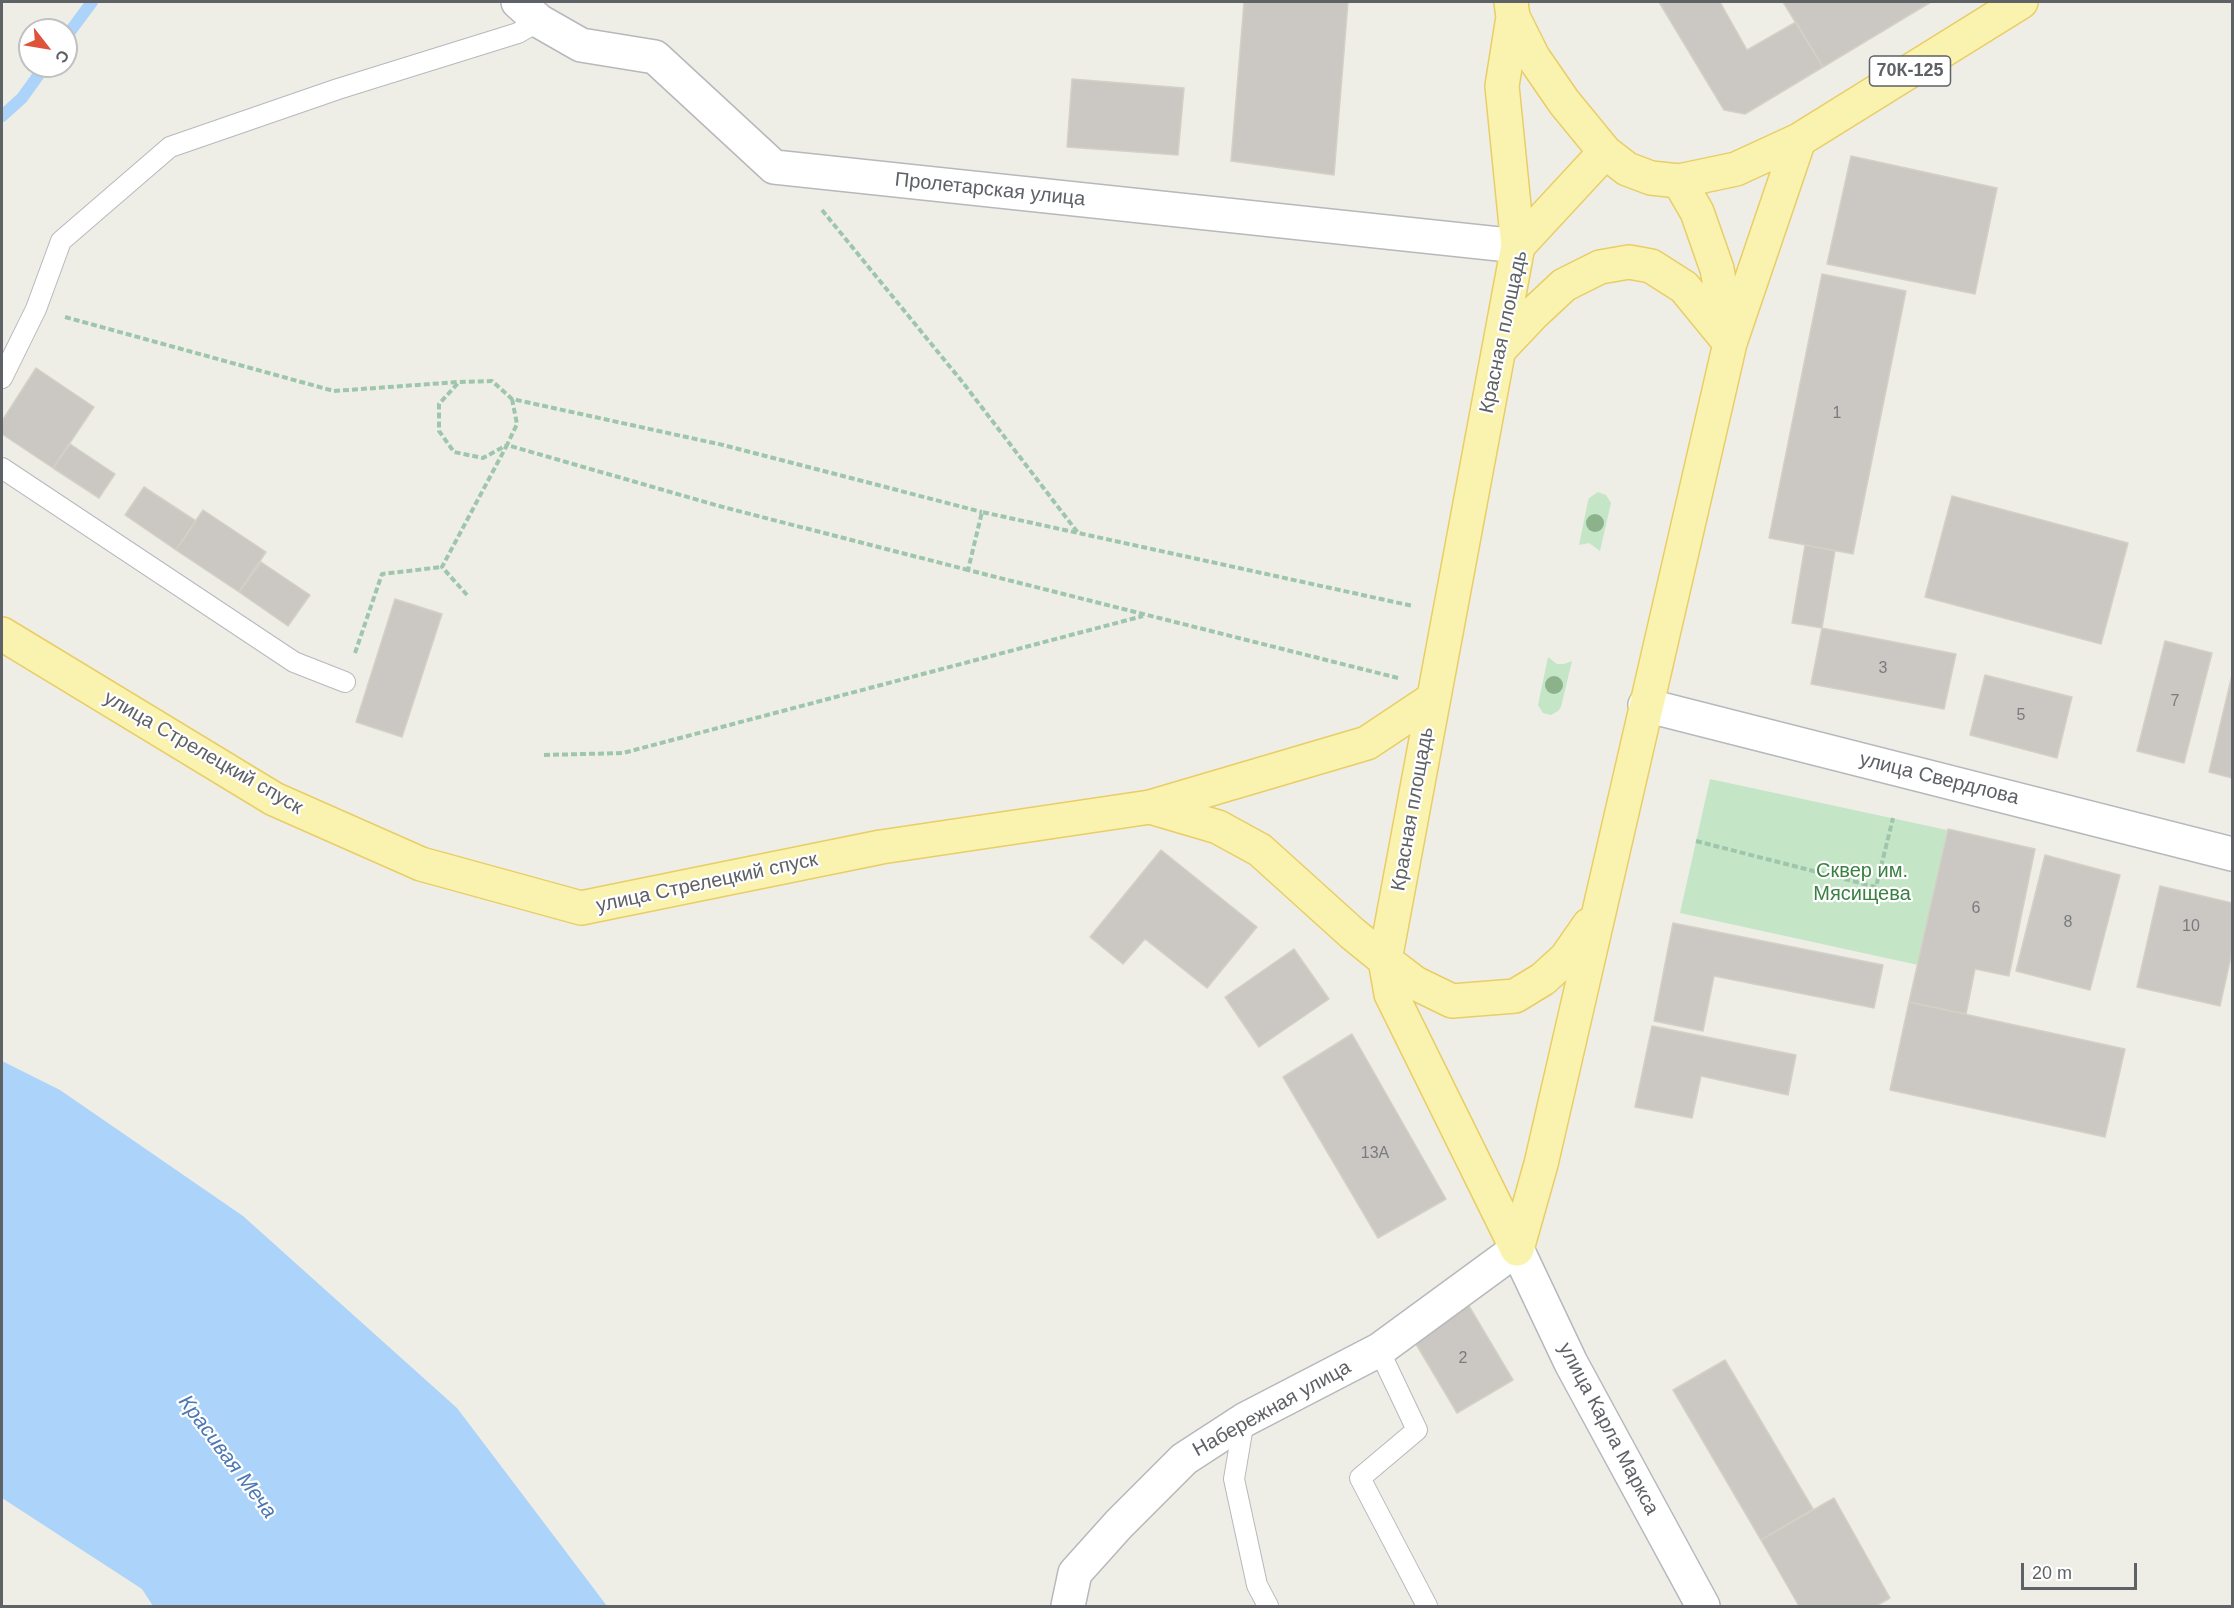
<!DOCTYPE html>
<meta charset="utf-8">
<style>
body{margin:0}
#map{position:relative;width:2234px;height:1608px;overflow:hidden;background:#efeee6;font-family:Helvetica,sans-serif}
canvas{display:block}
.frame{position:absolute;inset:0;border:3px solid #5e6166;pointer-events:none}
.north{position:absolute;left:18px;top:18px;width:60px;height:60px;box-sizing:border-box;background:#fff;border:2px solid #bfc0c2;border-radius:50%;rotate:121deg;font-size:16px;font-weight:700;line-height:24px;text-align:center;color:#5e6166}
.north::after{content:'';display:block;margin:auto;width:21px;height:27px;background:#df533c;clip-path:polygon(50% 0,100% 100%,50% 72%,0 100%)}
.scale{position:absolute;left:2021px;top:1563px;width:116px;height:27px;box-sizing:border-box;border:3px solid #5e6166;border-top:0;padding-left:8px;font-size:18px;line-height:21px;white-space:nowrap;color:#5e6166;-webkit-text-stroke:4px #fff;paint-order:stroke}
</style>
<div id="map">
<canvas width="2234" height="1608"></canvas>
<div class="frame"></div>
<div class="north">С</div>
<div class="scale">20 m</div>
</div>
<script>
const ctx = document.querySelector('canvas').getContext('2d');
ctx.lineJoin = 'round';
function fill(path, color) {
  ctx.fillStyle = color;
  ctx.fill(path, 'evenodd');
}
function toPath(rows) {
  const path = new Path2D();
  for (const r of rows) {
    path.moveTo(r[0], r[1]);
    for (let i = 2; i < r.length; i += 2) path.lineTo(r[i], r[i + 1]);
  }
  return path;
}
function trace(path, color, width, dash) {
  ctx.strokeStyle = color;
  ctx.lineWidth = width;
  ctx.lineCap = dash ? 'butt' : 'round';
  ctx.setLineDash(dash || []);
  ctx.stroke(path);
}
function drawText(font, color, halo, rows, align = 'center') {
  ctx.font = font + ' Helvetica,sans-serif';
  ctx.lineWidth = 4.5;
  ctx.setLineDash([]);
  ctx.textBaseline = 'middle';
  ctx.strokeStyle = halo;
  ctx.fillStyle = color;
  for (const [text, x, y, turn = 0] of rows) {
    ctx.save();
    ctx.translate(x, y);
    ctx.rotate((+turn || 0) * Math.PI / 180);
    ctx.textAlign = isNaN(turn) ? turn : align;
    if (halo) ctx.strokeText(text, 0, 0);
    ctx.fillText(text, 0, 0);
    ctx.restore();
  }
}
const green = toPath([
 [1598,492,1606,495,1611,503,1600,551,1589,543,1579,545,1588,501,1589,498],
 [1548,657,1557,664,1564,664,1572,661,1561,707,1558,711,1551,715,1543,713,1538,705],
 [1710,779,1947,830,1918,965,1680,913]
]);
const water = toPath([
 [2,1061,60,1090,243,1216,457,1408,607,1606,153,1606,142,1589,2,1498]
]);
const stream = toPath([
 [66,37,92,2],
 [2,116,22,98,45,66]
]);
const building = toPath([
 [1244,2,1348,2,1334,175,1231,161,1244,2],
 [1659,2,1720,2,1747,50,1796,22,1823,67,1745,114,1724,110,1659,2],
 [1783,2,1931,2,1823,67,1783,2],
 [1072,79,1184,88,1178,155,1067,147,1072,79],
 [1851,156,1997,188,1975,294,1827,264,1851,156],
 [1822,274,1906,291,1853,554,1769,538,1822,274],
 [36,368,94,407,53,468,2,434,2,421,36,368],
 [70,444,115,474,99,498,53,468,70,444],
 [144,487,196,521,176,550,125,515,144,487],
 [1952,496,2128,543,2101,644,1925,597,1952,496],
 [203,510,266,552,239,592,176,550,203,510],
 [1805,545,1835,551,1822,628,1792,623,1805,545],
 [261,562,310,595,288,626,239,592,261,562],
 [395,599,442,614,402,737,356,722,395,599],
 [1822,628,1956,654,1944,709,1811,684,1822,628],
 [2165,641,2212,653,2184,763,2137,751,2165,641],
 [1985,675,2072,697,2057,758,1970,735,1985,675],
 [2232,675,2232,778,2209,772,2232,675],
 [1948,829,2035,849,2009,976,1975,969,1966,1014,1909,1002,1948,829],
 [1161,850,1257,927,1207,988,1145,939,1123,964,1090,937,1161,850],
 [2045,855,2120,875,2090,990,2016,971,2045,855],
 [2160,886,2232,903,2232,952,2220,1006,2137,987,2160,886],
 [1673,923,1883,965,1874,1008,1714,976,1703,1031,1654,1021,1673,923],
 [1294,949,1329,999,1259,1047,1225,997,1294,949],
 [1909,1002,2125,1049,2105,1137,1890,1090,1909,1002],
 [1652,1026,1796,1055,1788,1095,1701,1076,1692,1118,1635,1107,1652,1026],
 [1352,1034,1446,1199,1378,1238,1283,1077,1352,1034],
 [1469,1306,1513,1380,1457,1413,1413,1339,1469,1306],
 [1725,1360,1813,1509,1761,1540,1673,1390,1725,1360],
 [1834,1498,1890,1598,1876,1606,1799,1606,1761,1540,1834,1498]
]);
const path = toPath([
 [822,210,964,384,1078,533],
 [65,317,334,391,458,382],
 [512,399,517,424,507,445,483,458,454,452,439,431,439,404,459,382,492,381,512,399,723,445,982,512],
 [467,595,442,567,507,445,719,506,968,570],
 [355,653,382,574,442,567],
 [1398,678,968,570,982,512,1413,606],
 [544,755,623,753,1143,616],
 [1696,841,1876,887,1893,818]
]);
const lane = toPath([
 [2,378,36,309,61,241,170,147,338,89,518,33,539,21],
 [2,468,294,662,345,682],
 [1379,1350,1417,1430,1360,1478,1427,1606],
 [1244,1420,1234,1479,1257,1585,1268,1606]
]);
const street = toPath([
 [518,2,539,21,581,45,655,57,774,167,1518,246],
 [1068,1606,1075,1573,1119,1524,1184,1459,1244,1420,1379,1350,1517,1249]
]);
const secondary = toPath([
 [1645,705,2232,854],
 [1517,1249,1571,1363,1703,1606]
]);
const primary = toPath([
 [1511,2,1513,17,1533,57,1564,102,1605,152,1627,169,1651,178,1679,181,1736,169,1799,140,2021,2],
 [1513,17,1502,86,1518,246],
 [1679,181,1697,212,1717,269,1729,338],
 [1499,350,1534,313,1564,285,1600,267,1629,262,1651,266,1684,287,1730,343],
 [2,634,274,799,421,864,581,908,881,847,1150,807,1367,743,1433,699],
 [1150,807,1218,827,1260,850,1353,934,1385,960,1415,983,1452,1001,1515,996,1543,979,1566,958,1589,925],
 [1517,1249,1391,994,1385,960,1518,246,1605,152],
 [1517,1249,1541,1164,1730,343,1799,140]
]);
const trees = [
 [1595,523],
 [1554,685]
];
const numberNames = [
 ["1",1837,414],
 ["3",1883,669],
 ["7",2175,702],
 ["5",2021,716],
 ["6",1976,909],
 ["8",2068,923],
 ["10",2191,927],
 ["13А",1375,1154],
 ["2",1463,1359]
];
const shields = [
 [1910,71,81]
];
const shieldNames = [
 ["70К-125",1910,71]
];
const streetNames = [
 ["Пролетарская улица",990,190,6],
 ["Красная площадь",1504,332,-78],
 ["улица Стрелецкий спуск",203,753,30],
 ["улица Свердлова",1939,779,14],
 ["Красная площадь",1413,809,-80],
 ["улица Стрелецкий спуск",707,883,-12],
 ["Набережная улица",1272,1409,-29],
 ["улица Карла Маркса",1608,1429,62]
];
const parkNames = [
 ["Сквер им.",1862,871],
 ["Мясищева",1862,894]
];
const waterNames = [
 ["Красивая Меча",227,1457,53]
];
fill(green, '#c5e5c7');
fill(water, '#acd3fa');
trace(stream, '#acd3fa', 12);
fill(building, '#cbc8c4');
trace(building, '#d4d0c5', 1.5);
trace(lane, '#b6b8bc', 22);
trace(street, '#b6b8bc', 36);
trace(secondary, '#b5b8bd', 36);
trace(primary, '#e9cd65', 36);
trace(path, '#9ec6ac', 4, [6, 3]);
trace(lane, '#fff', 20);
trace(street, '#fff', 33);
trace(secondary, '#fff', 33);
trace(primary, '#faf3b0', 33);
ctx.fillStyle = '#8bb28b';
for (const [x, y] of trees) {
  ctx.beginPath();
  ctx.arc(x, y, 9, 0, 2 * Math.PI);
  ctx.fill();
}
drawText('16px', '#797b7e', null, numberNames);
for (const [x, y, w] of shields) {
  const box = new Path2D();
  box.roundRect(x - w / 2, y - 15, w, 30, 4.5);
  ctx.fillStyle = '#fff';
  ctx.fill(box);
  trace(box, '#5e6166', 1.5);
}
drawText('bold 18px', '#5e6166', null, shieldNames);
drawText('20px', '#5e6166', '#fff', streetNames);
drawText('20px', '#3a8141', '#fff', parkNames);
drawText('italic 21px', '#4c78b4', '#fff', waterNames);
</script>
